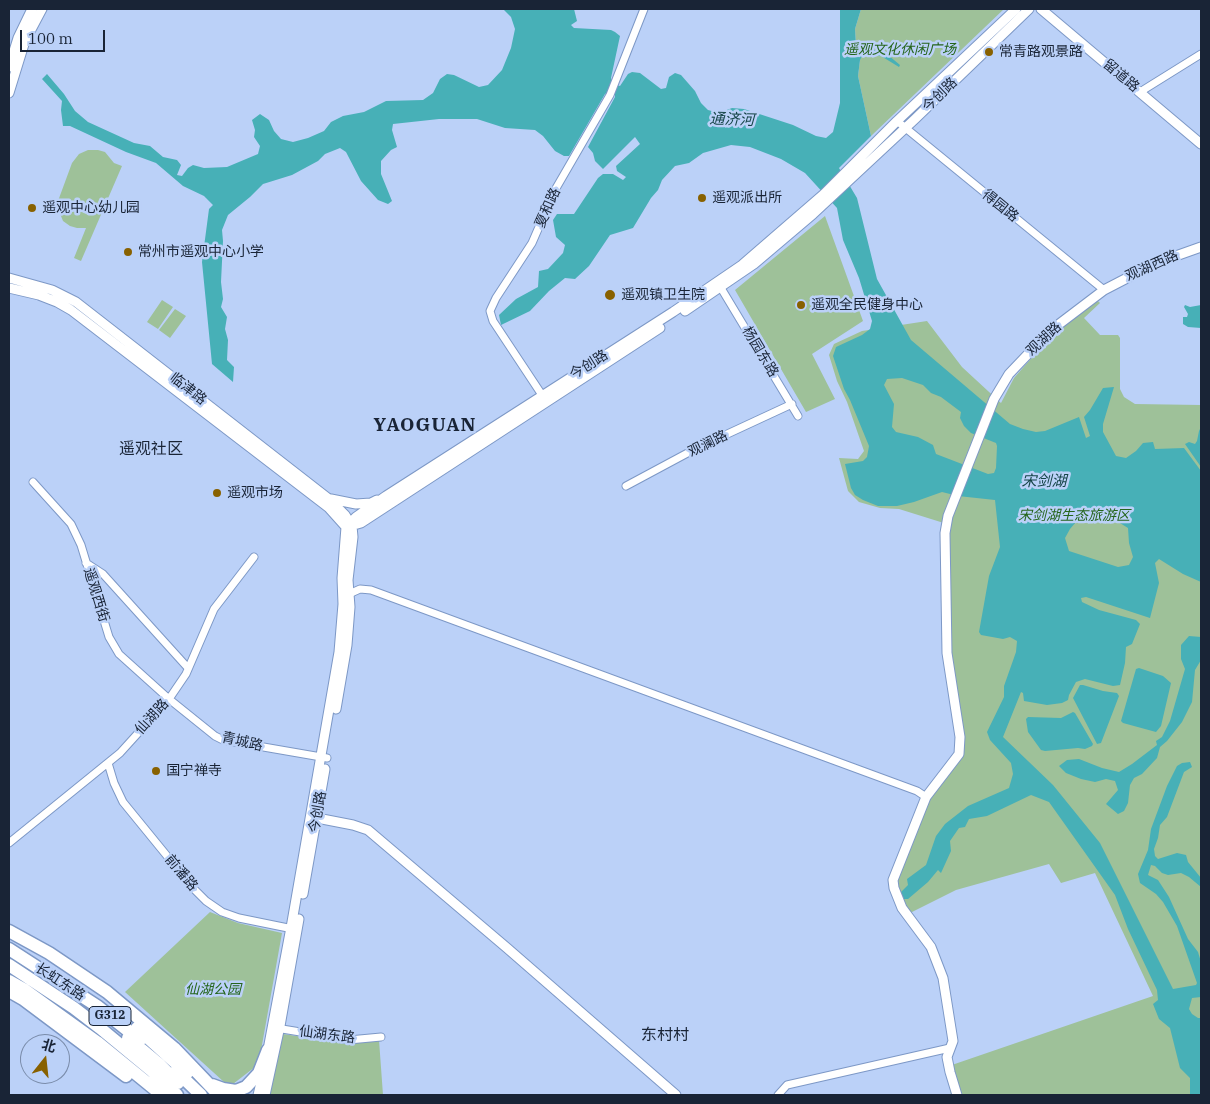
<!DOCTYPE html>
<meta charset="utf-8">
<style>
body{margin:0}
#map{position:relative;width:1210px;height:1104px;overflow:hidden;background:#bbd1f8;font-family:"IBM Plex Serif","Noto Sans SC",serif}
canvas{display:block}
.frame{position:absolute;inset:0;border:10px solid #192436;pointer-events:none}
.north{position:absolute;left:20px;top:1034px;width:50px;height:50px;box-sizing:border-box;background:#bbd1f8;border:1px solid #7a8caa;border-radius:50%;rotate:16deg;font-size:14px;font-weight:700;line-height:20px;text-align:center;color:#192436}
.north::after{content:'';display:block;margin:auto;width:18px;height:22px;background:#886100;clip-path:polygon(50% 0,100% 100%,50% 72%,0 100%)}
.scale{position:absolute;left:20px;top:30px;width:85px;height:22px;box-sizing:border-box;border:2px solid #192436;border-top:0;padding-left:6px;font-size:15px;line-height:18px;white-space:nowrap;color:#192436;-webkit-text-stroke:4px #bbd1f8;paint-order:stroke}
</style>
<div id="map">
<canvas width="1210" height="1104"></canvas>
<div class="frame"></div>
<div class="north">北</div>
<div class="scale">100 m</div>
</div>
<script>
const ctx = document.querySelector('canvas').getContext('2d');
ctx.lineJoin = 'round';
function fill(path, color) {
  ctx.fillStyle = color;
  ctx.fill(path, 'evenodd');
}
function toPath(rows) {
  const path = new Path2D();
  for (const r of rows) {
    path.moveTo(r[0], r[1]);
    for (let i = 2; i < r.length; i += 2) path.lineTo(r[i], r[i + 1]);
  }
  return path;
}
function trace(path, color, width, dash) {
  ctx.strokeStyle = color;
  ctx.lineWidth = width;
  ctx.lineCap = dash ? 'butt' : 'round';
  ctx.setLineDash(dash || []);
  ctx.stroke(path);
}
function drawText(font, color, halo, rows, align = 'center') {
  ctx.font = font + ' "IBM Plex Serif","Noto Sans SC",serif';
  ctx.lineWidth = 5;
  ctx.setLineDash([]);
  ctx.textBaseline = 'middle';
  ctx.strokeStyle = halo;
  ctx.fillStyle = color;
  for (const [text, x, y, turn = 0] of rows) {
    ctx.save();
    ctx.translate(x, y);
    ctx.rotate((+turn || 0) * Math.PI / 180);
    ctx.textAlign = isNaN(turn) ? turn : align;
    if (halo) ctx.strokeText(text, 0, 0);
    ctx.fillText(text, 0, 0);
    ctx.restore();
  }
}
const green = toPath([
 [861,9,1004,9,871,136,858,76,860,60,856,46,855,29],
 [88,150,98,150,105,152,114,163,122,166,81,261,74,258,86,228,77,228,70,226,63,221,59,211,58,201,72,163,79,154],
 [825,216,863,321,812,354,835,399,806,412,735,290],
 [1096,299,1100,303,1084,318,1100,335,1118,335,1120,338,1120,389,1124,397,1135,404,1201,405,1201,1095,951,1095,946,1067,1153,996,1095,873,1061,883,1049,864,956,890,910,913,897,890,898,875,930,798,963,755,952,654,947,524,899,509,880,508,859,502,848,491,839,458,858,459,864,451,847,402,837,381,829,355,834,344,862,331,927,321,962,367,1001,403,1014,378,1035,354,1057,331],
 [162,300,173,307,158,329,147,322],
 [175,309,186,316,170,338,159,330],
 [210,912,238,923,282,933,260,1056,255,1067,233,1084,224,1082,125,992],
 [283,1034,350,1044,379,1040,383,1095,270,1095,275,1062]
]);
const water = toPath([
 [503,9,574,9,577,21,571,25,574,28,611,30,615,32,620,36,611,78,612,82,617,85,620,86,628,74,632,72,640,73,661,89,666,88,669,77,675,73,681,75,695,91,701,103,708,110,719,113,732,108,744,109,793,125,816,136,826,138,833,132,840,103,840,9,861,9,855,29,856,46,866,42,868,48,888,55,900,65,899,67,881,56,867,54,862,56,860,60,858,76,871,136,839,168,857,198,877,279,911,340,1010,424,1023,429,1036,432,1045,431,1079,417,1086,438,1090,436,1084,417,1090,410,1103,388,1114,387,1103,424,1103,432,1116,456,1126,458,1136,451,1143,443,1153,442,1155,449,1184,448,1201,471,1201,582,1183,574,1159,559,1155,563,1159,583,1150,618,1086,597,1081,598,1082,602,1099,610,1136,620,1140,624,1132,644,1126,647,1125,663,1120,685,1113,686,1085,679,1076,682,1069,695,1068,700,1062,703,1047,705,1024,701,1023,693,1021,692,1003,737,1053,785,1100,843,1173,989,1196,985,1197,983,1177,926,1163,902,1156,894,1140,883,1138,874,1148,850,1151,829,1167,786,1177,766,1182,763,1190,762,1192,767,1184,772,1167,817,1160,825,1158,838,1154,849,1155,856,1158,859,1177,853,1186,855,1188,862,1201,878,1201,887,1189,877,1181,873,1168,875,1162,873,1155,866,1151,865,1148,875,1158,880,1169,897,1188,939,1198,952,1201,962,1201,997,1192,998,1189,1009,1192,1014,1198,1018,1201,1018,1201,1095,1190,1095,1190,1078,1180,1068,1170,1028,1159,1019,1153,1004,1158,1000,1157,990,1128,929,1115,895,1049,802,1031,795,987,816,969,819,965,827,959,828,950,841,951,851,941,873,938,870,928,882,908,899,904,899,901,892,908,885,907,879,926,865,936,836,945,824,968,806,1009,788,1013,774,1011,763,990,740,987,732,1004,697,1004,686,1016,652,1017,641,1010,637,1003,639,981,635,979,632,989,576,1000,547,995,500,958,496,942,492,914,502,897,506,878,506,863,500,855,495,851,488,845,464,863,461,867,457,869,446,850,400,844,389,833,356,836,347,862,335,870,329,872,321,859,278,843,240,837,208,805,173,781,159,750,147,731,145,703,153,689,163,675,166,662,180,658,190,651,198,633,228,610,235,589,266,575,279,565,278,549,291,530,311,501,325,499,315,516,299,538,287,539,271,548,269,563,253,565,245,556,237,553,220,557,214,574,214,598,178,603,174,613,174,623,180,626,177,617,171,616,166,640,144,635,137,603,169,595,161,593,153,588,147,615,97,615,94,610,91,605,94,569,156,564,156,555,151,543,136,535,130,505,128,477,119,439,119,393,124,392,130,397,147,391,150,381,161,381,174,392,201,388,204,378,200,361,181,346,152,340,148,325,154,318,161,292,175,263,184,250,197,228,215,222,230,223,241,221,282,223,299,221,307,227,317,225,329,228,340,227,360,234,367,233,382,212,364,202,262,209,209,213,205,204,196,183,186,156,163,126,152,70,126,63,126,61,110,62,101,42,79,47,74,64,94,75,111,88,122,134,143,150,146,163,157,177,160,181,165,177,175,182,176,188,168,193,165,204,168,227,167,258,154,260,146,254,137,255,130,252,120,260,114,269,120,274,131,281,139,293,142,308,138,324,131,331,122,343,116,364,112,386,101,423,100,433,93,440,79,447,74,454,75,479,87,488,85,502,70,511,48,515,29,511,17],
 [902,378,923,385,931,393,941,397,961,412,960,418,964,426,971,433,996,443,997,446,996,468,994,473,988,474,936,454,933,445,918,437,896,432,892,427,894,404,884,385,887,379],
 [1094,512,1107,515,1128,528,1129,543,1133,557,1129,565,1118,567,1069,551,1065,538,1070,529,1081,516],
 [1185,305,1190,307,1201,305,1201,328,1188,327,1183,324,1183,317,1187,317,1188,314,1184,307],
 [1201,427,1201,467,1185,444,1189,442,1195,444,1197,441,1199,431],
 [1189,636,1201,637,1201,660,1195,670,1192,702,1182,722,1167,741,1160,747,1157,758,1142,774,1134,778,1130,785,1128,803,1124,811,1118,814,1106,804,1118,790,1115,781,1106,779,1095,782,1081,779,1066,773,1059,766,1067,760,1079,759,1102,768,1119,772,1132,764,1157,745,1156,741,1162,737,1170,721,1185,669,1181,659,1181,645],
 [1139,668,1163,676,1171,683,1161,726,1156,732,1123,723,1121,721,1136,669],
 [1080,685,1083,685,1103,691,1117,693,1119,696,1101,743,1097,744,1073,698],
 [1073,712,1075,713,1093,744,1092,746,1085,749,1078,748,1045,751,1041,750,1028,732,1026,719,1028,717,1061,718]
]);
const street = toPath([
 [1140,92,1201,54],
 [897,121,1104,290],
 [721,288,798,416],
 [542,395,493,321,490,311,496,298,532,243,555,190,610,95,644,9],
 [33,482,71,524,81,545,109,637,119,654,169,699,215,736,223,740,327,758],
 [626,486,695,449,792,404],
 [86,563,103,574,188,668],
 [349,594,360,589,371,590,917,791,926,797],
 [108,763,114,783,123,802,194,889,206,901,222,912,239,918,293,929],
 [9,843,120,753,169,699,186,674,214,609,254,557],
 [276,1028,349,1040,381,1037],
 [778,1095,787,1085,950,1048]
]);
const secondary = toPath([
 [1041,9,1201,144],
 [9,67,18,38,32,9],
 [9,93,25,41,42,9],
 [9,278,52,290,76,302,329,499,345,515,352,526,353,537,348,580,350,607,347,645,336,709],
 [9,288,39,295,57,302,71,310,329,508,346,527],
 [685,311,754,264,813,214,915,119,1029,9],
 [331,499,356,504,371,503,377,500],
 [347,527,361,523,660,328],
 [317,818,353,825,368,830,507,948,676,1095],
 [303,894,325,769],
 [267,1055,292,922,339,652,343,604,342,578,346,527,356,517,386,496,673,312,742,265,824,194,897,121,1016,9],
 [258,1095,264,1070],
 [265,1095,280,1026,299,919],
 [957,1095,950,1072,947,1057,953,1041,943,978,931,947,902,908,894,888,893,880,926,797,959,754,960,737,947,653,945,533,948,516,994,399,1009,374,1050,331,1104,290,1156,263,1201,247]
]);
const highway = toPath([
 [9,931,49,953,107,992,174,1048,219,1095],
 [9,949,97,1006,140,1040],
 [9,965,74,1008,100,1028,152,1071,177,1095],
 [9,981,25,990,97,1042,162,1095],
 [9,991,23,999,126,1076],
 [137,1028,187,1073],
 [128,1038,159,1064,178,1083],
 [176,1071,201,1095],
 [212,1085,223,1089,236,1091,246,1087,259,1073,268,1050]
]);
const markers = [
 [989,52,5,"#886100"],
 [702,198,5,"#886100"],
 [32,208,5,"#886100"],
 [128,252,5,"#886100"],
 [610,295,6,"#886100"],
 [801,305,5,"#886100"],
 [217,493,5,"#886100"],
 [156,771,5,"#886100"]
];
const shields = [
 [110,1016,42]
];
const shieldNames = [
 ["G312",110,1016]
];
const parkNames = [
 ["遥观文化休闲广场",900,50],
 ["宋剑湖生态旅游区",1074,516],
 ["仙湖公园",213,990]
];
const poiNames = [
 ["常青路观景路",999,52],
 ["遥观派出所",712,198],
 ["遥观中心幼儿园",42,208],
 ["常州市遥观中心小学",138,252],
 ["遥观镇卫生院",621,295],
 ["遥观全民健身中心",811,305],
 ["遥观市场",227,493],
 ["国宁禅寺",166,771]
];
const streetNames = [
 ["留道路",1121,76,40],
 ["今创路",940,95,-44],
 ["得园路",1000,206,39],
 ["夏和路",548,208,-66],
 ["观湖西路",1152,266,-24],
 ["观湖路",1044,339,-43],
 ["杨园东路",760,352,59],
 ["今创路",589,365,-32],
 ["临津路",188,389,38],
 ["观澜路",708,444,-26],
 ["遥观西街",96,595,73],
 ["仙湖路",152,717,-48],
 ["青城路",242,742,13],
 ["今创路",318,812,-80],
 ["前潘路",181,873,50],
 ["长虹东路",60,982,33],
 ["仙湖东路",327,1035,7]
];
const waterNames = [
 ["通济河",732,120,2],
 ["宋剑湖",1044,482]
];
const quarterNames = [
 ["遥观社区",151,449],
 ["东村村",665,1035]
];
const districtNames = [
 ["YAOGUAN",425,426]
];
fill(green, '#9ec199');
fill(water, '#47b0b7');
trace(street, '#7d98c6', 9);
trace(secondary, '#7d98c6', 11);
trace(highway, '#7d98c6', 15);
trace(street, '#fff', 7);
trace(secondary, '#fff', 9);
trace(highway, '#fff', 12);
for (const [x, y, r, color] of markers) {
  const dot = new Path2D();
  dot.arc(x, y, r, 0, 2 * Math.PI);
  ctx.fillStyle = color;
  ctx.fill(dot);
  trace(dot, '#bbd1f8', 2);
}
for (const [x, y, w] of shields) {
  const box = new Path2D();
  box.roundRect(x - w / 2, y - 9.5, w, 19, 4);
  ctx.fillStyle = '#bbd1f8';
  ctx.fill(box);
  trace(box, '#192436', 1);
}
drawText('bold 12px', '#192436', null, shieldNames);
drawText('italic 14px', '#25651b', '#bbd1f8', parkNames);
drawText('14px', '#192436', '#bbd1f8', poiNames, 'left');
drawText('14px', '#192436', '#bbd1f8', streetNames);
drawText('italic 15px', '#154447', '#bbd1f8', waterNames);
drawText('16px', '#192436', '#bbd1f8', quarterNames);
ctx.letterSpacing = '1px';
drawText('bold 19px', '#192436', '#bbd1f8', districtNames);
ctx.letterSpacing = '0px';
</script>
